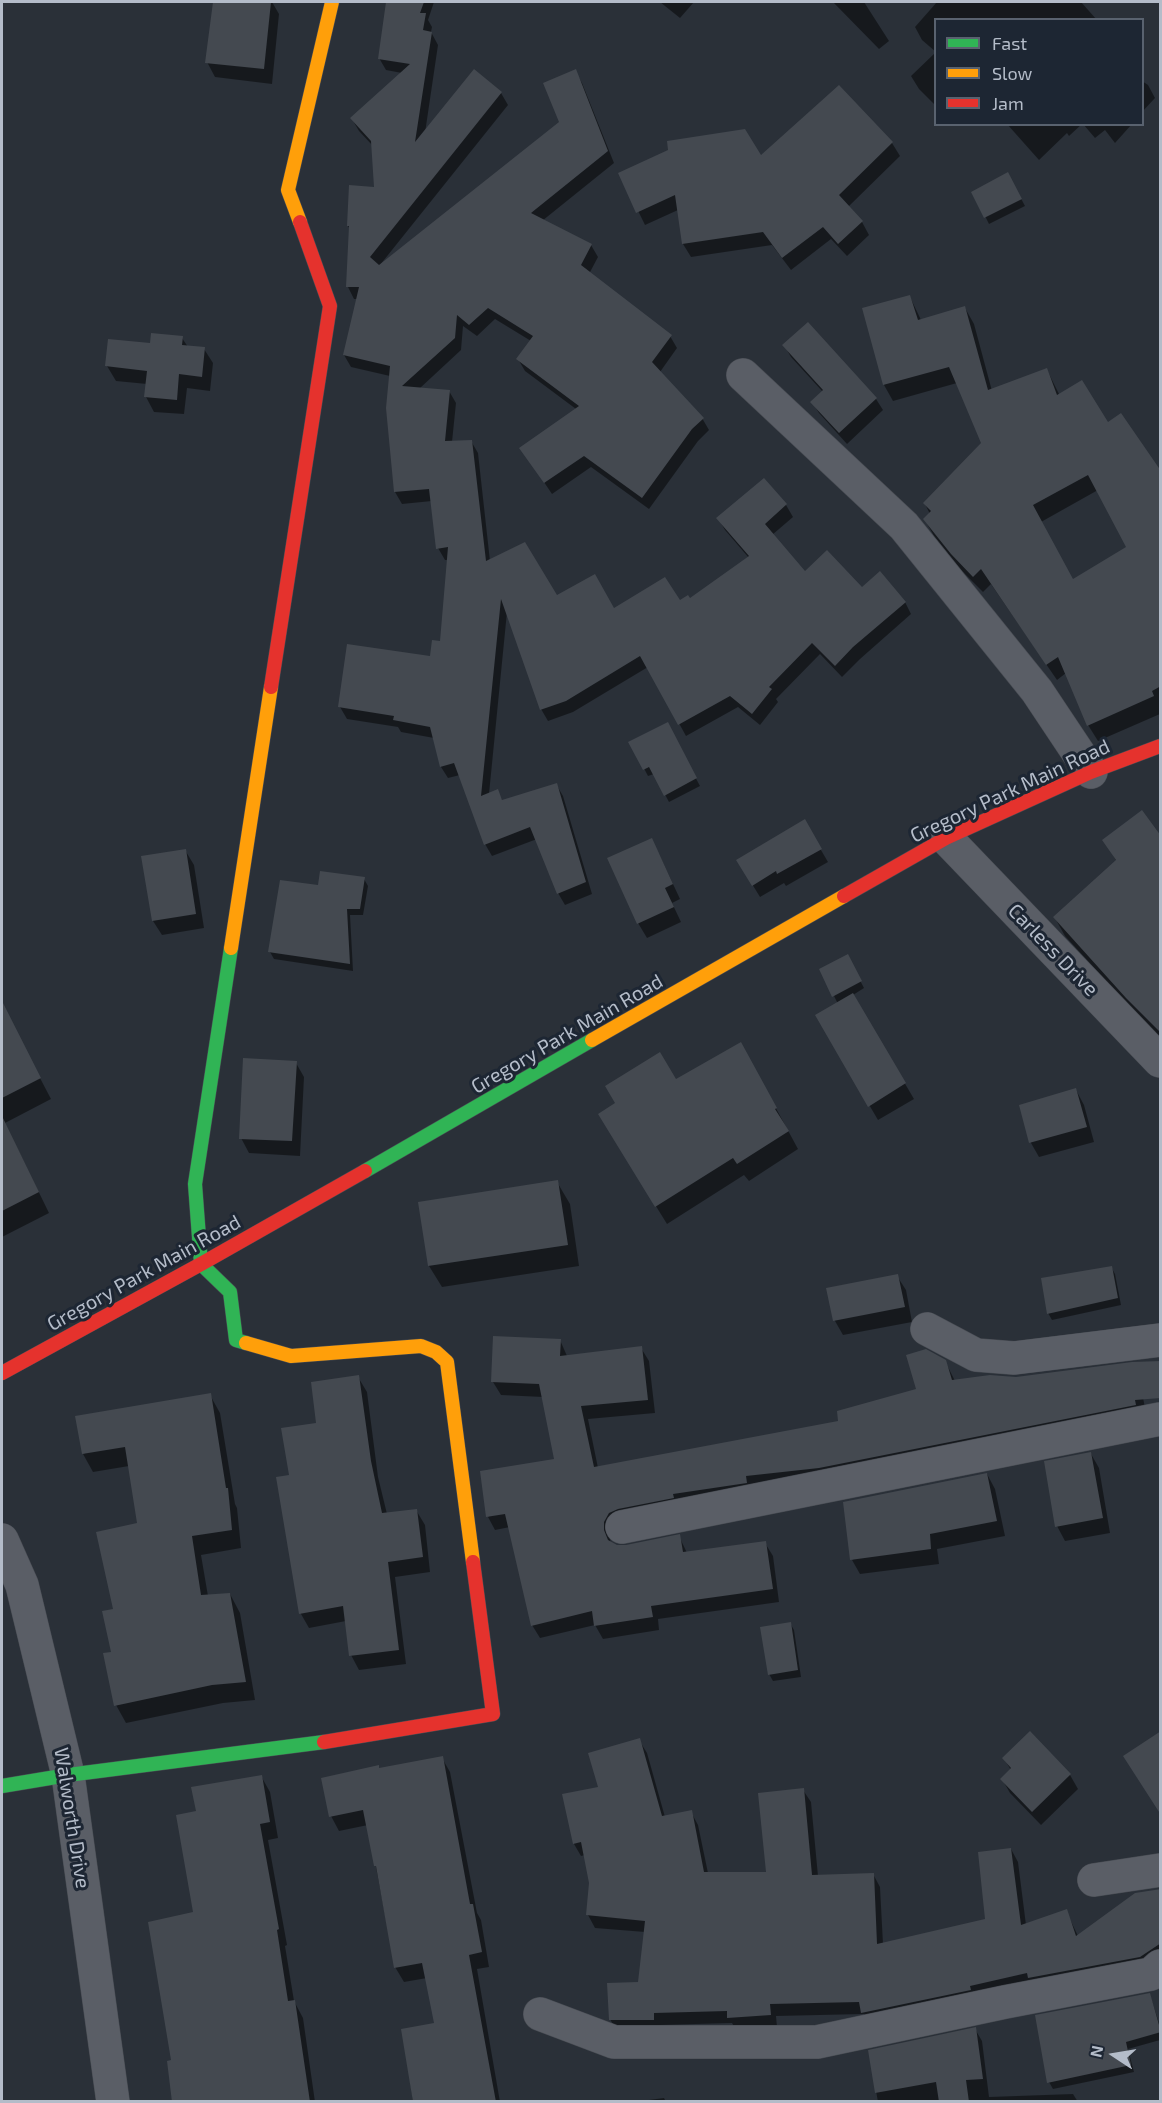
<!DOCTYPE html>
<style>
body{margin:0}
#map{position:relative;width:1162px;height:2103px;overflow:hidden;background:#2a3038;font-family:"Exo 2",sans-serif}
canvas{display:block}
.frame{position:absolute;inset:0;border:3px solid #b4bcc9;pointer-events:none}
.legend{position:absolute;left:934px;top:18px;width:210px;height:108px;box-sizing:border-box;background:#1d2633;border:2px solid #59626f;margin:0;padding:8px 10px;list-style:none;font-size:18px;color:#b4bcc9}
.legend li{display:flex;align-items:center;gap:12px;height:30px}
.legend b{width:30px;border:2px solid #59626f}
.north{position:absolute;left:1084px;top:2025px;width:60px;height:60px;-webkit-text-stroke:4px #1d2633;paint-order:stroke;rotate:282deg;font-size:16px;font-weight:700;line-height:24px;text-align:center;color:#b4bcc9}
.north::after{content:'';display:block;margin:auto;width:21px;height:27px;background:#b4bcc9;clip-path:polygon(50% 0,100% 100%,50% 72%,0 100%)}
</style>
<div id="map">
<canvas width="1162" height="2103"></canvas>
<div class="frame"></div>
<ul class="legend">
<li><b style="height:8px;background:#30b455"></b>Fast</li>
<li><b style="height:8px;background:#ff9f0a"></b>Slow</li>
<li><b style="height:8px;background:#e5322d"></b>Jam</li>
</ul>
<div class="north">N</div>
</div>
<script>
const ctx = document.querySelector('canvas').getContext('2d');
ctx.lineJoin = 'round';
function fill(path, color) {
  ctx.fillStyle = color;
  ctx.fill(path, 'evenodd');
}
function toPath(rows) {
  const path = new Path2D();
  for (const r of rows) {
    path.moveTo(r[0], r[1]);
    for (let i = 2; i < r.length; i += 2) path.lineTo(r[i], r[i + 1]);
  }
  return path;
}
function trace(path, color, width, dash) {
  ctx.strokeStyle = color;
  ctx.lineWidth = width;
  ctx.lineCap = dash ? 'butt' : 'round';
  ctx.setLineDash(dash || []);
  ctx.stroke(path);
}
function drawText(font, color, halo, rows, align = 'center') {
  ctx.font = font + ' "Exo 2",sans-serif';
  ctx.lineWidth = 6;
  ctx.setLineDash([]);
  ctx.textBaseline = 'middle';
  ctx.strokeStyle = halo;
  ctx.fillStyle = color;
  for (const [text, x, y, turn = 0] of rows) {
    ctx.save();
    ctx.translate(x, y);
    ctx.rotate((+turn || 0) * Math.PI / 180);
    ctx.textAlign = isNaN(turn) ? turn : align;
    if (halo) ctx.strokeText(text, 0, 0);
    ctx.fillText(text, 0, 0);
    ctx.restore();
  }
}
const shadow = toPath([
 [214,2,272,2,279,14,272,84,215,77,207,62],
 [388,2,434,2,428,20,432,27,431,32,438,45,425,133,501,93,508,105,380,265,561,123,575,71,582,83,614,163,542,221,591,245,598,257,589,274,670,336,677,348,660,372,702,418,709,430,698,441,649,509,591,467,552,494,521,448,576,409,525,371,518,359,531,341,495,319,477,336,463,326,461,350,419,389,449,391,456,403,452,442,471,441,478,453,490,561,556,597,614,610,679,602,690,600,749,558,725,530,718,518,786,505,793,517,772,535,805,573,905,602,911,614,860,659,842,677,820,654,776,699,778,702,760,725,738,707,686,736,648,667,573,712,548,721,541,709,507,612,489,794,497,791,503,802,556,784,563,796,592,894,565,905,558,893,537,839,492,856,485,844,460,775,448,778,441,767,434,738,401,732,398,727,347,719,340,707,432,657,441,643,448,560,445,560,438,548,432,501,402,504,395,492,390,376,351,367,344,355,358,299,354,299,348,287,351,231,348,226,375,188,373,146,359,131,352,119,402,73,386,70,379,58],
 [660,2,694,2,680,18],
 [833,2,864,2,889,41,879,49],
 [937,2,1081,2,1097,20,936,20,936,52,922,40,915,27],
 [936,52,936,106,919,89,911,76],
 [1142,81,1148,85,1155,98,1142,112],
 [839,87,892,143,900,156,848,207,862,222,869,235,847,256,831,239,791,270,772,245,691,257,683,244,678,210,645,225,620,174,761,158],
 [1007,124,1082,124,1069,136,1067,133,1039,160],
 [1083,124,1132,124,1115,143,1105,130,1095,138],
 [1008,174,1025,206,989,224,973,192],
 [910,297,921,320,965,308,974,324,992,391,1047,370,1060,396,1108,424,1160,474,1160,714,1098,741,1088,725,1066,673,1057,680,991,584,983,592,962,571,934,536,925,520,930,514,925,504,983,444,957,383,893,401,884,385],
 [1098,490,1128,547,1073,581,1041,522],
 [182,338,188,347,204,349,213,363,210,391,187,388,184,414,154,412,146,397,147,384,116,381,107,366],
 [784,345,876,399,883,410,847,444,819,413,812,402,823,392,791,357],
 [667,724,700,786,669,802,654,774,648,776,630,742],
 [804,821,828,862,786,886,784,883,760,897,738,861],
 [1160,839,1160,1040,1065,936,1055,918,1117,862,1104,840],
 [185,850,194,865,204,928,162,935,153,921],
 [659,854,680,899,672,903,681,922,647,938,638,923],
 [364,879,368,886,363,915,350,915,353,971,274,959,270,952,319,887],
 [851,963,864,988,853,995,914,1099,878,1120,817,1016,838,1004,834,996],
 [7,1015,51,1099,5,1123,49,1213,2,1237,2,1018],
 [751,1062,798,1149,749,1181,744,1175,667,1224,610,1132,617,1104,676,1081],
 [296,1063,304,1077,300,1156,249,1153,241,1138],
 [1076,1090,1084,1105,1094,1142,1039,1157,1031,1143,1021,1106],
 [557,1182,570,1204,579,1266,442,1287,429,1266,420,1203],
 [1111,1267,1115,1274,1121,1305,1052,1320,1048,1313],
 [897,1276,906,1290,912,1322,843,1335,835,1321,828,1289],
 [560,1340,567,1356,641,1348,649,1361,655,1413,588,1419,598,1468,840,1422,917,1390,945,1361,955,1381,1016,1378,1139,1377,1146,1413,611,1534,610,1543,616,1546,626,1547,679,1536,687,1553,765,1543,773,1556,779,1602,658,1619,659,1630,603,1639,595,1625,540,1638,532,1625,510,1527,495,1530,488,1517,556,1460,543,1397,501,1395,493,1382],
 [358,1377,367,1392,378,1477,387,1514,416,1510,425,1525,430,1572,395,1577,406,1664,359,1670,351,1655,346,1621,309,1628,301,1614,290,1476,318,1424],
 [210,1395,220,1413,235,1504,237,1508,241,1548,201,1555,208,1596,230,1594,240,1613,255,1700,223,1703,126,1723,116,1705,112,1653,114,1610,139,1524,129,1466,93,1472,83,1454],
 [1091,1454,1099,1468,1110,1533,1065,1541,1057,1526],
 [987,1474,995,1489,1005,1536,937,1549,939,1564,860,1574,852,1560],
 [790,1623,794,1630,801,1677,773,1681,769,1674],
 [639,1740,647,1753,665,1817,691,1812,698,1825,708,1873,767,1873,803,1790,811,1802,818,1876,873,1874,880,1887,883,1944,987,1920,1011,1849,1018,1862,1026,1925,1066,1911,1078,1936,1160,1890,1160,1960,870,2025,864,2014,776,2016,777,2027,736,2030,732,2023,660,2025,661,2032,617,2032,610,2019,640,1984,645,1932,595,1928,588,1915,591,1883,585,1855,581,1856,574,1844,564,1795,599,1788],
 [442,1758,450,1772,477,1913,481,1920,489,1967,477,1969,500,2102,413,2102,403,2030,435,2025,427,1978,404,1982,395,1967,368,1825,339,1831,331,1816,380,1770],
 [1004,1759,1070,1775,1078,1789,1041,1825,1010,1793,1002,1779,1011,1770],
 [261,1776,270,1792,278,1838,268,1840,287,1945,285,1946,294,2001,303,2018,315,2102,173,2102,173,2061,195,1913,198,1812],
 [1150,1995,1160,2026,1160,2040,1128,2049,1134,2072,1053,2089,1049,2082],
 [975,2029,982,2041,989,2097,1073,2094,1078,2102,878,2102,869,2052],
 [664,2098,666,2102,634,2102]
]);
const building = toPath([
 [213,2,271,2,264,69,205,63],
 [386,2,424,2,420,13,426,13,423,30,432,32,415,142,474,69,502,92,370,257,379,265,559,122,543,83,576,69,608,151,531,213,592,244,581,265,672,335,652,362,704,418,692,429,642,498,584,456,544,483,519,448,579,406,516,359,533,336,488,308,469,325,457,315,455,338,402,386,450,390,445,441,472,440,486,561,525,542,557,595,595,574,614,608,665,577,680,600,688,595,690,598,749,556,716,518,764,478,787,504,765,524,805,571,827,550,862,587,880,571,906,602,853,647,835,666,812,643,769,687,772,689,752,714,730,696,678,725,640,656,566,701,540,710,501,599,481,796,498,789,502,800,557,783,586,882,557,894,530,827,484,845,454,763,440,767,430,727,393,720,394,716,338,707,347,644,430,656,432,640,440,641,448,547,436,549,429,489,394,492,386,408,390,366,343,355,359,287,346,287,349,226,347,226,349,185,374,187,371,141,350,118,410,64,378,59],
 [839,85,893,142,839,195,863,221,838,244,823,227,782,258,763,232,682,244,675,195,636,213,618,173,668,150,667,141,745,129,761,155],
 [1008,172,1022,199,984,218,971,192],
 [910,295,918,320,965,306,988,390,1047,368,1057,395,1082,380,1108,422,1121,413,1161,471,1161,686,1152,691,1154,696,1087,726,1058,657,1046,665,981,569,973,577,951,554,923,519,931,511,923,503,981,443,949,367,883,385,862,308],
 [1088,475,1126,547,1073,579,1033,505],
 [808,322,877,398,839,433,810,402,823,390,782,345],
 [151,333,183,336,182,345,205,347,202,377,179,374,177,400,144,397,147,371,105,366,108,339,150,343],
 [668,722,697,778,664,796,649,767,643,770,628,742],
 [1142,810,1161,836,1161,1033,1126,998,1053,917,1116,860,1102,840],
 [805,819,822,849,777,874,776,871,752,886,736,860],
 [652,838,673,884,665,888,674,907,637,924,607,858],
 [186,849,196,914,152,921,141,856],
 [320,871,365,877,360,909,347,909,350,964,268,952,280,880,318,885],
 [848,954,862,981,832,997,819,969],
 [853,993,906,1083,868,1107,815,1015],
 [2,1001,41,1078,2,1098],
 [741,1042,777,1108,775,1109,789,1131,737,1164,733,1158,655,1207,598,1114,615,1103,605,1086,660,1052,676,1079],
 [243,1058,297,1061,292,1141,239,1139],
 [1076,1088,1087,1127,1029,1143,1019,1105],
 [2,1116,39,1192,2,1211],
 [558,1180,568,1245,428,1266,418,1202],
 [1112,1266,1118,1298,1047,1314,1041,1278],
 [898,1274,905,1307,833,1321,826,1288],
 [493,1336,561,1339,560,1356,642,1346,648,1400,581,1406,594,1467,838,1421,837,1411,916,1389,906,1355,926,1349,946,1360,952,1380,990,1375,1016,1377,1132,1362,1161,1361,1161,1398,1135,1400,1136,1405,819,1468,746,1476,747,1483,673,1494,674,1498,618,1509,609,1513,604,1522,604,1530,608,1540,617,1545,626,1545,680,1534,683,1552,766,1541,773,1589,651,1606,653,1617,594,1626,592,1611,531,1626,505,1514,486,1517,480,1471,554,1459,539,1384,491,1382],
 [359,1375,371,1461,382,1513,417,1509,423,1557,388,1562,399,1650,349,1656,343,1606,299,1614,276,1477,289,1475,281,1428,316,1423,311,1382],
 [211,1393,226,1488,228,1488,232,1530,192,1536,201,1595,230,1593,246,1682,212,1685,114,1706,103,1653,111,1652,102,1611,113,1609,96,1532,137,1523,125,1447,82,1454,75,1416],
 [1091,1452,1103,1518,1055,1527,1044,1461],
 [987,1473,997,1521,930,1534,931,1549,850,1560,843,1502],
 [791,1622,798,1670,768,1675,760,1627],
 [1030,1731,1071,1774,1032,1812,1000,1779,1011,1768,1002,1758],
 [1161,1731,1161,1815,1123,1756],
 [640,1738,662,1816,692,1810,704,1872,766,1872,758,1793,804,1788,812,1875,874,1873,877,1944,985,1919,978,1852,1011,1848,1021,1925,1067,1909,1076,1936,1135,1893,1161,1889,1161,1943,1140,1957,1028,1978,1027,1973,970,1986,971,1990,861,2013,859,2002,770,2004,771,2015,727,2018,727,2011,654,2013,654,2020,609,2020,607,1983,638,1982,645,1921,586,1915,589,1883,581,1842,573,1844,562,1794,598,1787,588,1753],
 [443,1756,470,1904,473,1904,482,1952,469,1955,496,2102,413,2102,401,2029,434,2023,422,1963,394,1968,376,1866,374,1866,363,1810,329,1817,321,1778,379,1765,379,1768],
 [262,1775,270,1822,260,1824,279,1929,277,1930,288,2001,295,2000,310,2102,172,2102,167,2061,171,2060,148,1922,193,1912,176,1815,196,1811,191,1787],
 [1150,1993,1161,2032,1126,2042,1131,2065,1047,2083,1035,2015],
 [976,2027,983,2079,966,2080,969,2102,939,2102,936,2082,875,2093,868,2050]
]);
const street = toPath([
 [743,375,904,526,1037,691,1091,772],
 [946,838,1160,1061],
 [927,1329,976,1355,1014,1358,1160,1340],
 [622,1527,1160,1419],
 [2,1540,22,1585,68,1775,113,2102],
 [1094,1880,1160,1870],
 [540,2014,614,2042,817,2042,1005,2002,1151,1974,1160,1966]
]);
const fast = toPath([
 [231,948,195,1184,201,1264,230,1292,236,1340,246,1343],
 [365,1171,592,1040],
 [2,1786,68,1775,324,1742]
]);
const slow = toPath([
 [300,222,288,190,332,2],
 [231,948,271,687],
 [592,1040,844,896],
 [246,1343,291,1356,421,1346,436,1352,447,1362,473,1562]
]);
const jam = toPath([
 [271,687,330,306,300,222],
 [844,896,946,838,1091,772,1160,746],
 [2,1373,201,1264,365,1171],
 [324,1742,493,1714,473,1562]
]);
const streetNames = [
 ["Gregory Park Main Road",1010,791,-25],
 ["Carless Drive",1053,950,46],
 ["Gregory Park Main Road",567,1034,-30],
 ["Gregory Park Main Road",144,1273,-29],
 ["Walworth Drive",72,1818,81]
];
fill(shadow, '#0007');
fill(building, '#444950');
trace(street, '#484c53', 34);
trace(fast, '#484c53', 15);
trace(slow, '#484c53', 15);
trace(jam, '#484c53', 15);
trace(street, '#5a5e66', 33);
trace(fast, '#30b455', 14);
trace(slow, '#ff9f0a', 14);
trace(jam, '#e5322d', 14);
drawText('20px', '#b4bcc9', '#1d2633', streetNames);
</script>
